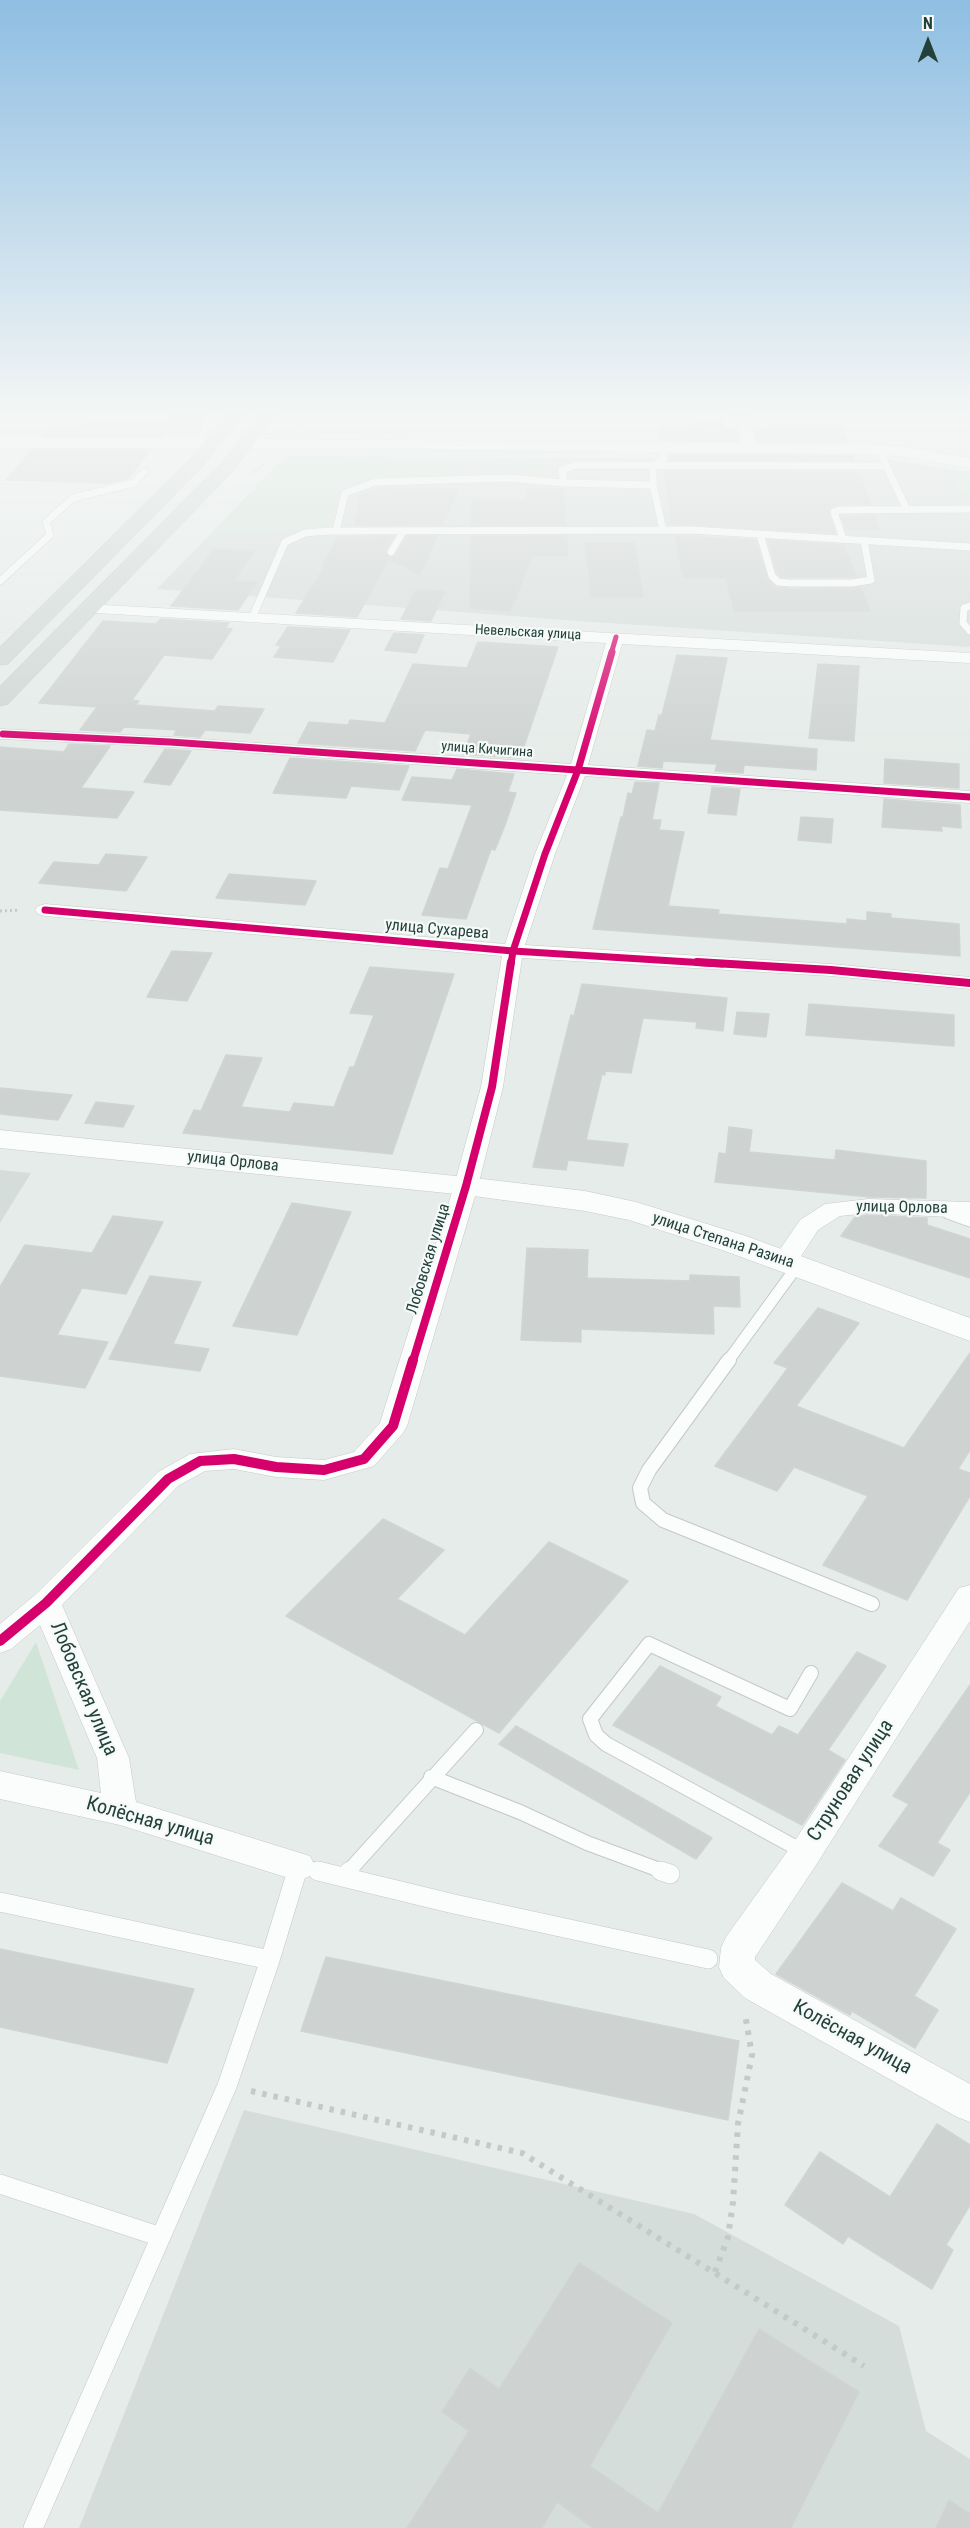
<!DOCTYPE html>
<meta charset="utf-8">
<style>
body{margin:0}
#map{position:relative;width:970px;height:2528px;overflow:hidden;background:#e6ece9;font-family:"Roboto Condensed",sans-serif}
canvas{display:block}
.north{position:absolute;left:898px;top:12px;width:60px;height:60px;-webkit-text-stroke:4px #f5faf8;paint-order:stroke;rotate:0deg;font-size:16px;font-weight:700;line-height:24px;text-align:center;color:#23403b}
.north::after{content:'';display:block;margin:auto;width:21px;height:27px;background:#23403b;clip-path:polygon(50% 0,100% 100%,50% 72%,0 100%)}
</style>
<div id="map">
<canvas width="970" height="2528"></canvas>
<div class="north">N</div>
</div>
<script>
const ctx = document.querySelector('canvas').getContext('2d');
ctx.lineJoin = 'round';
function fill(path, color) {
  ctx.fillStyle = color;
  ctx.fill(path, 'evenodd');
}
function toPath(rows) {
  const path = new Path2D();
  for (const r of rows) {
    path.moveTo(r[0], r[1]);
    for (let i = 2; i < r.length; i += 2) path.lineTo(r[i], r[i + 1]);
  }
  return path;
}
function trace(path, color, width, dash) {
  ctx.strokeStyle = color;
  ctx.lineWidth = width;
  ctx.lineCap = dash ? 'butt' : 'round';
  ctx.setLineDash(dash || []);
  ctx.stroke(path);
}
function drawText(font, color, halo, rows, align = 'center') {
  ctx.font = font + ' "Roboto Condensed",sans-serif';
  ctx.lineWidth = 4.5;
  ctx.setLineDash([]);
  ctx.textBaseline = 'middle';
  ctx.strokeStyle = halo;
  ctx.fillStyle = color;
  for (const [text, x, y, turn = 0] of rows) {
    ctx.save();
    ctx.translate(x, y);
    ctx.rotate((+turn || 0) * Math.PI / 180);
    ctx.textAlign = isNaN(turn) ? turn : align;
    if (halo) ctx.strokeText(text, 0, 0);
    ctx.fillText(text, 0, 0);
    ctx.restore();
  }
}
const built = toPath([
 [286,456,892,460,970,472,970,647,578,621,157,589],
 [0,1170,31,1173,0,1223],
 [244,2110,694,2214,899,2326,926,2431,970,2459,970,2528,79,2528]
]);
const green = toPath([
 [286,456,546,458,549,472,454,467,452,473,376,479,338,491,327,529,212,532],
 [949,471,970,474,970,503,967,502],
 [36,1642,79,1770,0,1753,0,1701]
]);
const building = toPath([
 [170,412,206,412,199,435,163,433,161,436,44,436,52,427,75,427,81,425,83,422,167,420,170,412],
 [698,420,722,420,725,428,736,428,739,441,659,440,658,427,700,426,698,420],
 [768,426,843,426,848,442,757,441,754,428,768,428,768,426],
 [32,450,150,450,129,478,110,483,6,480,32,450],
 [669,454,853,456,855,460,669,460,669,454],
 [664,471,859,472,871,504,839,504,830,508,829,514,835,533,672,524,664,471],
 [376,488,401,489,459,489,443,525,355,525,360,494,375,493,376,488],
 [526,489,563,489,566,525,471,525,472,500,526,500,526,489],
 [875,515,879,529,846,529,841,516,875,515],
 [394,536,385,551,390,558,395,555,407,536,437,536,420,575,389,559,357,617,296,613,325,566,322,566,338,537,394,536],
 [471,536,567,536,568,556,533,556,510,611,470,608,471,536],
 [675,536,756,540,767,578,775,586,789,589,861,587,870,611,734,611,726,578,683,578,675,536],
 [768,540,844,545,857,577,781,577,777,573,768,540],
 [585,543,635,543,643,597,591,597,585,543],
 [214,549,254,551,234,581,257,582,238,610,171,606,214,549],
 [416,590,445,591,431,621,401,619,416,590],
 [161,619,229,623,225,628,232,629,212,659,164,655,132,700,139,701,136,705,215,711,218,706,264,709,250,733,205,730,200,737,174,735,177,730,124,727,120,732,80,730,97,707,39,703,103,621,156,624,161,619],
 [288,627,350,630,333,662,274,657,281,646,276,645,288,627],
 [394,633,424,635,416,653,385,650,394,633],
 [478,642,558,647,520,758,463,754,471,734,425,730,415,751,298,743,309,722,348,725,350,720,385,723,413,664,467,668,478,642],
 [677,655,727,658,710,740,817,749,816,770,744,765,743,773,715,771,717,764,663,761,662,768,638,766,647,730,655,731,659,715,662,715,677,655],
 [818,664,859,666,854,741,809,738,818,664],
 [69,744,110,746,81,788,134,792,117,818,0,810,0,747,64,752,69,744],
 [165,749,191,751,170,785,144,782,165,749],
 [290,758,409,766,399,790,351,786,346,798,273,793,290,758],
 [885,759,959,764,959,788,884,783,885,759],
 [457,769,514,774,508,792,516,793,505,825,495,850,491,849,466,919,422,915,440,868,448,869,472,805,402,800,412,777,452,780,457,769],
 [635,782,659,783,652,820,661,820,659,830,684,832,668,906,719,910,718,914,847,924,847,919,867,921,867,912,891,914,891,918,959,924,960,956,593,929,621,817,623,817,628,793,632,794,635,782],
 [712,787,740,789,736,815,708,813,712,787],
 [884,799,960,805,961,828,941,826,942,831,882,827,884,799],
 [801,817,833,819,831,843,798,840,801,817],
 [106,854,147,857,126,891,39,883,54,862,99,865,106,854],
 [229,874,316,881,305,905,216,898,229,874],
 [172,951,212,953,187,1001,147,997,172,951],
 [370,967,454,974,392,1154,183,1133,194,1110,201,1111,226,1055,262,1058,241,1107,290,1112,294,1103,334,1107,350,1067,354,1067,374,1015,350,1013,370,967],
 [582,984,727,998,723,1031,696,1028,697,1022,643,1018,631,1073,605,1071,605,1075,602,1074,586,1140,628,1144,623,1166,568,1160,566,1170,533,1167,571,1015,574,1016,582,984],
 [809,1004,954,1015,954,1046,806,1035,809,1004],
 [737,1012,769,1014,766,1037,734,1034,737,1012],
 [0,1088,72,1095,58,1120,0,1114,0,1088],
 [96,1102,134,1106,123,1127,85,1123,96,1102],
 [729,1127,752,1130,749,1152,835,1160,836,1150,926,1161,926,1198,870,1197,715,1182,719,1153,726,1154,729,1127],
 [292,1203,351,1212,297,1335,233,1326,292,1203],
 [868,1215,927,1218,927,1225,970,1239,970,1278,841,1236,855,1217,868,1215],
 [113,1216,163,1222,126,1294,82,1288,57,1335,108,1342,85,1388,0,1376,0,1287,25,1245,92,1253,113,1216],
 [527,1248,588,1250,587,1278,690,1281,690,1275,739,1277,740,1307,713,1306,714,1334,581,1329,581,1342,521,1340,527,1248],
 [150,1276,201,1282,173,1344,209,1349,200,1371,109,1359,150,1276],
 [818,1308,859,1323,796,1406,904,1448,970,1353,970,1450,958,1469,970,1473,970,1496,907,1600,823,1565,868,1496,794,1467,777,1491,715,1466,788,1368,774,1363,818,1308],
 [383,1519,444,1550,397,1599,465,1635,549,1542,628,1581,499,1733,286,1616,383,1519],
 [857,1652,886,1666,828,1750,845,1760,802,1825,613,1725,660,1666,721,1697,715,1706,772,1735,779,1726,798,1735,857,1652],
 [970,1685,970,1792,937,1843,950,1850,933,1876,879,1846,909,1804,893,1796,970,1685],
 [516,1726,712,1838,696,1859,499,1744,516,1726],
 [842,1883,893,1911,901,1898,956,1929,914,1996,938,2010,915,2048,852,2011,850,2015,776,1974,842,1883],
 [0,1949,194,1989,167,2063,0,2027,0,1949],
 [326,1957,739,2041,728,2120,301,2031,326,1957],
 [937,2124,970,2145,970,2205,946,2245,953,2250,932,2289,848,2236,843,2244,785,2205,820,2152,890,2197,937,2124],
 [579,2263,672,2323,590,2466,658,2513,759,2329,859,2392,791,2528,593,2528,557,2502,542,2528,407,2528,469,2431,442,2412,470,2368,499,2389,579,2263],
 [949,2500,970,2514,970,2528,936,2528,949,2500]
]);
const pathFar2 = toPath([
 [297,425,306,412],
 [252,474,265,463]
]);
const pathFar1 = toPath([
 [0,911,20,910]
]);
const path = toPath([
 [251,2091,522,2153,864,2366],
 [715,2272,728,2237,733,2202,738,2124,752,2055,745,2014]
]);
const laneFar3 = toPath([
 [663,447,664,458,653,466,653,485,663,530],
 [879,450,906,508],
 [564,483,562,470,576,465,885,466],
 [336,531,345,493,375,482,507,478,564,483,653,485],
 [760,534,772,576,778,582,789,583,852,583,871,580,864,540],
 [843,539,834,512,839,510,970,509],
 [391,552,403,532],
 [0,581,50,535,46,522,73,498,134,483,144,472],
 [970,606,964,608,963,623,970,631],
 [252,618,285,542,305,533,328,531,692,530,970,547]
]);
const laneFar2 = toPath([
 [948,1213,970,1221],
 [728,1361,798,1265]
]);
const laneFar1 = toPath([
 [729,1360,649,1470,640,1488,643,1503,663,1520,872,1604],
 [431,1777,520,1812,587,1843,665,1872],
 [804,1852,606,1744,596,1735,590,1719,649,1644,790,1709,811,1673],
 [296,1872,298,1866,324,1872],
 [348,1872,476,1730]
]);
const lane = toPath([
 [318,1871,454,1904,708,1959],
 [661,1871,670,1874],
 [345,1876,350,1871],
 [0,1902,270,1960],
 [0,2184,161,2237],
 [33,2528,227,2086,270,1960,297,1871]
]);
const street = toPath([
 [735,412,747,412,757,448,755,451,745,451,743,448,735,412],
 [86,604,970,653,970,663,622,644,588,765,970,791,970,803,585,776,555,854,525,945,831,964,970,977,970,989,831,976,522,958,503,1087,478,1186,407,1426,403,1433,374,1466,324,1480,276,1477,234,1469,205,1471,178,1486,62,1605,129,1758,136,1802,310,1856,315,1866,310,1876,298,1881,120,1825,0,1799,0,1771,101,1793,97,1758,40,1625,11,1649,0,1653,0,1624,35,1595,158,1472,190,1454,234,1449,276,1457,324,1460,354,1452,380,1423,454,1186,481,1087,502,956,45,916,38,914,35,910,38,906,45,904,505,944,535,854,567,775,170,747,3,739,0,739,0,729,170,737,571,764,606,643,80,612,78,609,86,604],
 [868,1199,970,1202,970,1218,868,1213,840,1216,818,1230,794,1267,785,1269,776,1267,772,1261,800,1220,825,1204,868,1199],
 [970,1585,970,1621,818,1862,755,1957,755,1960,771,1974,970,2084,970,2122,957,2117,745,1998,724,1978,719,1967,721,1948,726,1937,794,1842,959,1588,970,1585]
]);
const secondary = toPath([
 [0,438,214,438,220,439,223,443,220,447,214,448,0,448,0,438],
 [246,439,861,444,899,446,970,458,970,468,899,456,861,454,240,448,237,444,240,440,246,439],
 [0,1130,466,1177,585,1191,636,1202,746,1236,970,1318,970,1341,722,1250,629,1220,585,1211,466,1195,0,1148,0,1130]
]);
const primary = toPath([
 [228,412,245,412,203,466,8,664,0,665,0,647,191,458,228,412],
 [260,412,277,412,236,468,8,704,0,706,0,686,224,460,260,412]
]);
const cyclewayFar3 = toPath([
 [611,654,616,637]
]);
const cyclewayFar2 = toPath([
 [3,734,170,742,970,797],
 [45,910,513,951,722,964],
 [511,964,513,951,545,854,578,770,612,652]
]);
const cyclewayFar1 = toPath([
 [697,962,831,970,970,983],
 [413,1361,466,1186,492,1087,511,962]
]);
const cycleway = toPath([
 [0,1641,46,1603,168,1479,200,1461,234,1459,276,1467,324,1470,364,1459,393,1426,413,1360]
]);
const farStreetnames = [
 ["Невельская улица",528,633,3],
 ["улица Кичигина",487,750,4]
];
const streetNames = [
 ["улица Сухарева",437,930,5],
 ["улица Орлова",233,1162,6],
 ["улица Орлова",902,1208,1],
 ["улица Степана Разина",723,1241,18],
 ["Лобовская улица",429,1259,-73]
];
const nearStreetnames = [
 ["Лобовская улица",83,1689,67],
 ["Струновая улица",851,1781,-57],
 ["Колёсная улица",150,1822,16],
 ["Колёсная улица",852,2038,29]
];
fill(built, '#d5ddda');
fill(green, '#d0e5d8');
fill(building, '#ced3d1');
trace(building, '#cfd5d2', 1.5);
trace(laneFar3, '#c3c9c6', 8);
trace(laneFar2, '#c3c9c6', 13);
trace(laneFar1, '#c3c9c6', 16);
trace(lane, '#c3c9c6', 20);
trace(street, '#c3c9c6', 1);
trace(secondary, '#c2cac7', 1);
trace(primary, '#c2cac8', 1);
trace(pathFar2, '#c2cbc9', 2, [1.5, 2]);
trace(pathFar1, '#c2cbc9', 3, [2, 3]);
trace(path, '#c2cbc9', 6, [4.5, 7]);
trace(laneFar3, '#fbfcfc', 7);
trace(laneFar2, '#fbfcfc', 11);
trace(laneFar1, '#fbfcfc', 14);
trace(lane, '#fbfcfc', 19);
fill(street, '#fbfcfc');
fill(secondary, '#fbfcfc');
fill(primary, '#ced7d5');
trace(cyclewayFar3, '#d6006c', 5);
trace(cyclewayFar2, '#d6006c', 7);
trace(cyclewayFar1, '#d6006c', 8);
trace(cycleway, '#d6006c', 10);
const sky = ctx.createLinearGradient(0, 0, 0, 766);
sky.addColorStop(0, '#8ebee2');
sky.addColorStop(0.54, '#f4f6f5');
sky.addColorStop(1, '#f4f6f500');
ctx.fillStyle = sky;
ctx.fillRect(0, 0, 970, 766);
drawText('14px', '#23403b', '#f5faf8', farStreetnames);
drawText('16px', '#23403b', '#f5faf8', streetNames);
drawText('20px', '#23403b', '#f5faf8', nearStreetnames);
</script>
